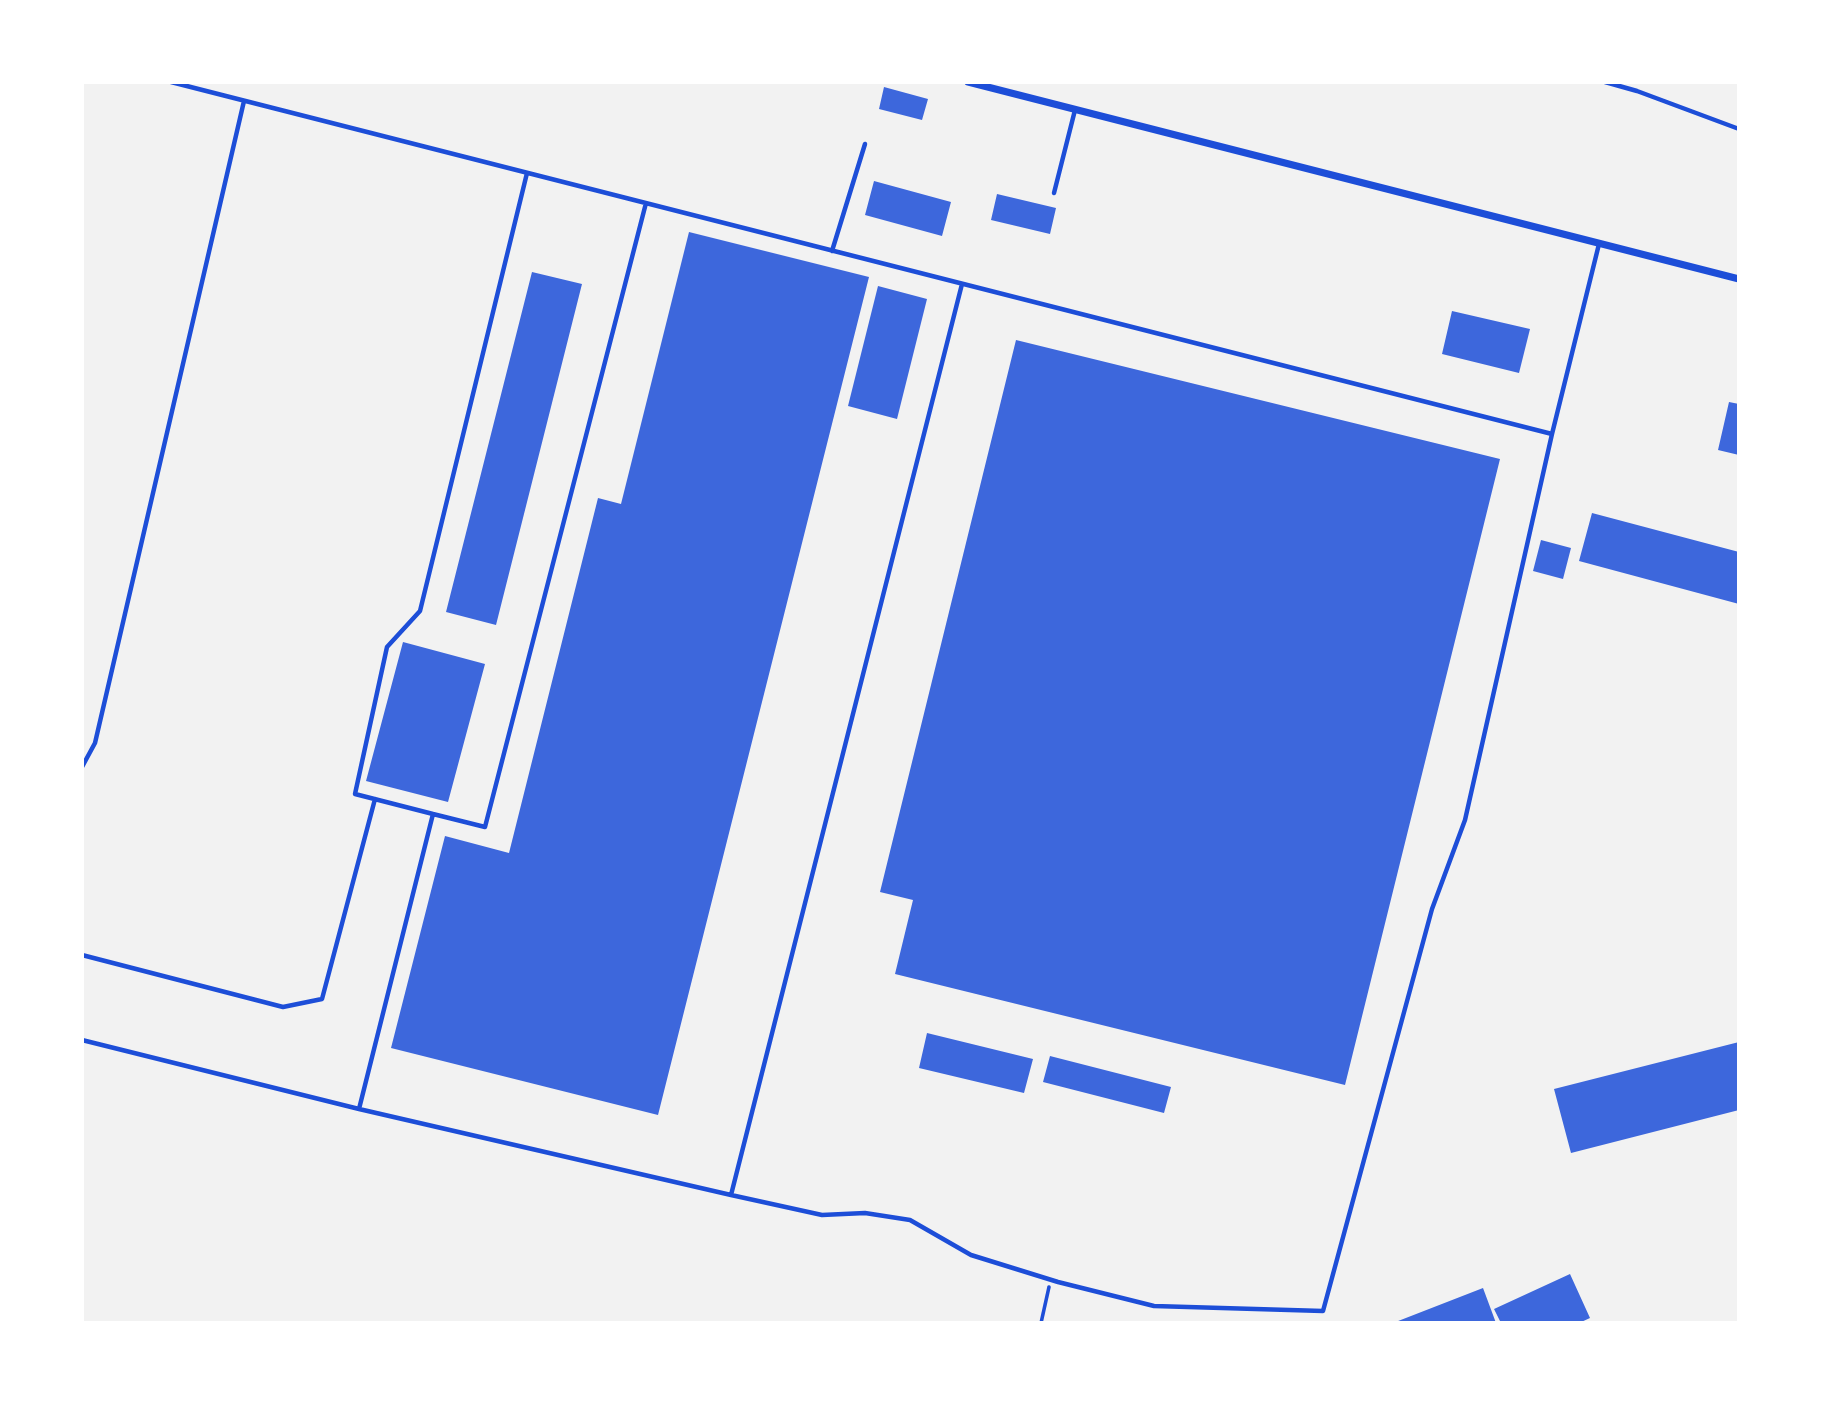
<!DOCTYPE html>
<style>
body{margin:0}
#map{position:relative;width:1821px;height:1405px;overflow:hidden;background:#f2f2f2;font-family:"Source Serif 4",serif}
canvas{display:block}
.frame{position:absolute;inset:0;border:84px solid #fff;pointer-events:none}
</style>
<div id="map">
<canvas width="1821" height="1405"></canvas>
<div class="frame"></div>
</div>
<script>
const ctx = document.querySelector('canvas').getContext('2d');
ctx.lineJoin = 'round';
function fill(path, color) {
  ctx.fillStyle = color;
  ctx.fill(path, 'evenodd');
}
function toPath(rows) {
  const path = new Path2D();
  for (const r of rows) {
    path.moveTo(r[0], r[1]);
    for (let i = 2; i < r.length; i += 2) path.lineTo(r[i], r[i + 1]);
  }
  return path;
}
function trace(path, color, width, dash) {
  ctx.strokeStyle = color;
  ctx.lineWidth = width;
  ctx.lineCap = dash ? 'butt' : 'round';
  ctx.setLineDash(dash || []);
  ctx.stroke(path);
}
const building = toPath([
 [884,87,928,99,922,120,879,109],
 [874,181,951,202,942,236,865,215],
 [997,194,1056,208,1050,234,991,220],
 [689,232,869,277,658,1115,391,1048,445,836,509,853,598,498,621,504],
 [532,272,582,284,496,625,446,612],
 [878,286,927,299,897,419,848,406],
 [1452,311,1530,329,1519,373,1442,354],
 [1016,340,1500,459,1345,1085,895,974,913,900,880,892],
 [1729,402,1739,404,1739,455,1718,450],
 [1592,513,1739,552,1739,604,1579,561],
 [1541,540,1571,548,1563,579,1533,571],
 [403,642,485,664,448,802,366,781],
 [927,1033,1033,1059,1024,1093,919,1068],
 [1739,1042,1739,1110,1571,1153,1554,1089],
 [1050,1056,1171,1087,1164,1113,1043,1082],
 [1570,1274,1590,1318,1579,1323,1501,1323,1494,1309],
 [1483,1288,1496,1323,1393,1323]
]);
const path = toPath([
 [1041,1323,1049,1287]
]);
const service = toPath([
 [171,82,1552,434],
 [1605,82,1637,91,1739,129],
 [1054,193,1075,110],
 [832,251,865,144],
 [962,284,731,1195,822,1215,865,1213,910,1220,971,1255,1058,1282,1154,1306,1323,1311,1432,909,1465,820,1552,434,1599,244],
 [82,767,95,743,244,101],
 [433,814,355,794,387,647,420,611,527,173],
 [82,955,283,1007,322,999,375,799],
 [82,1040,359,1109,731,1195],
 [359,1109,433,814,485,827,646,203]
]);
const minor = toPath([
 [968,82,1739,279]
]);
fill(building, '#3d67dc');
trace(path, '#1d4ed8', 3.5);
trace(service, '#1d4ed8', 4.5);
trace(minor, '#1d4ed8', 7);
</script>
